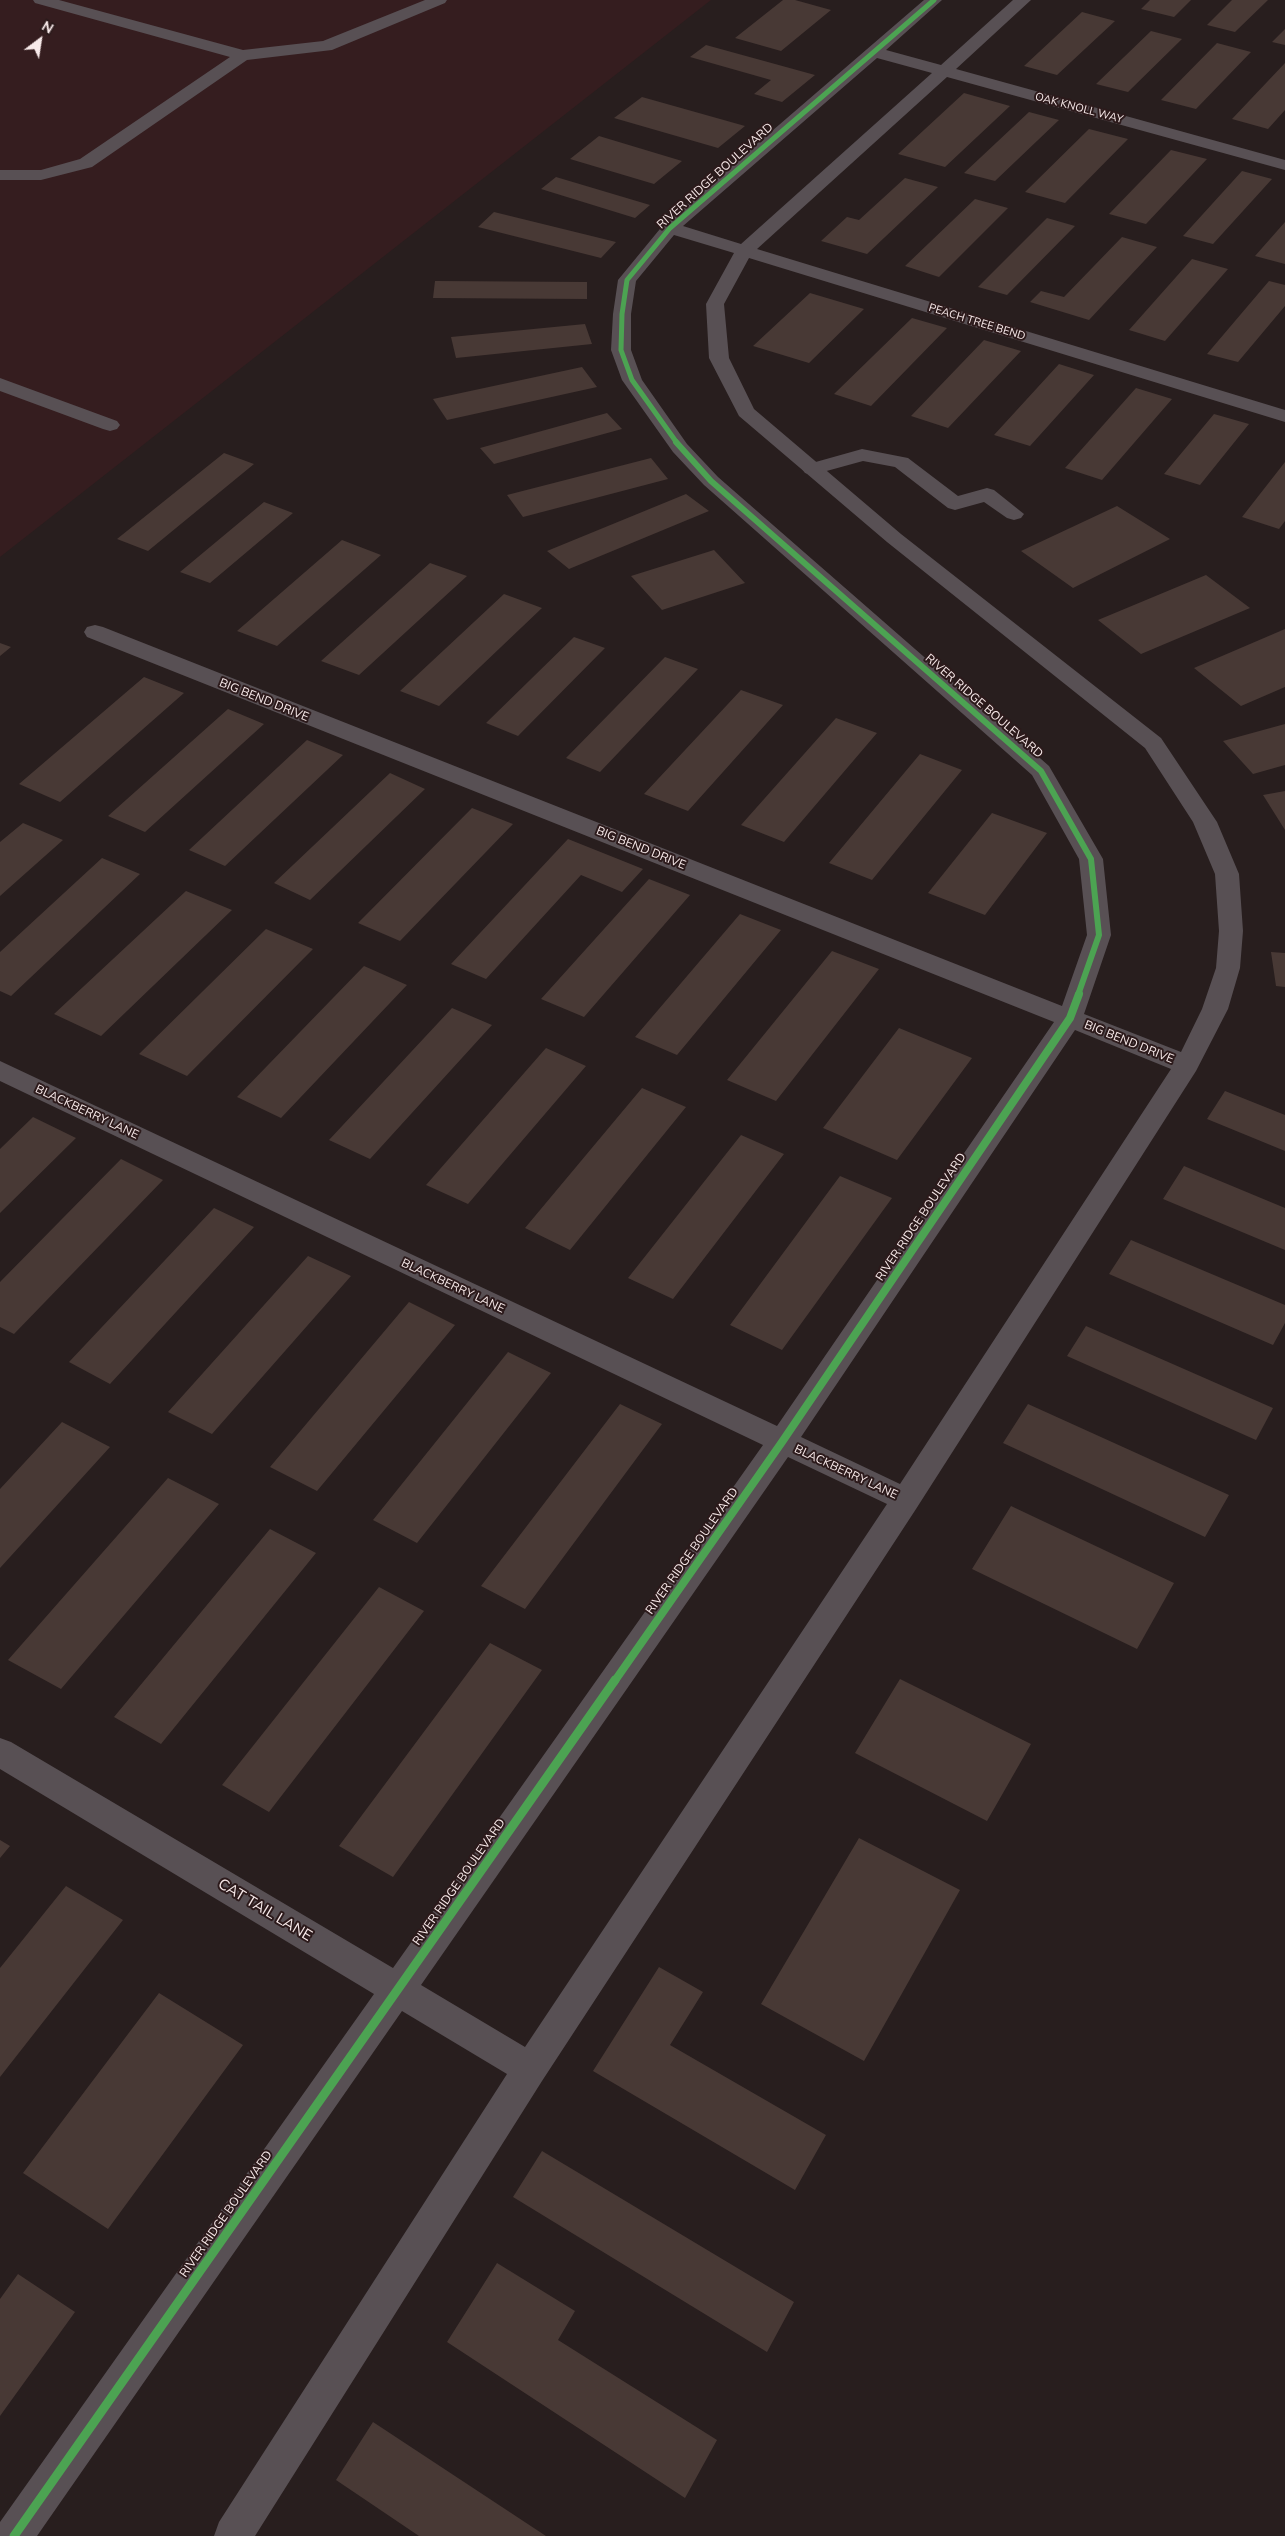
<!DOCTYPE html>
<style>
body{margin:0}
#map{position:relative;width:1285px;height:2536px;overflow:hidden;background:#281e1e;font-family:Mulish,sans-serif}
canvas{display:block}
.north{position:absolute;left:15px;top:15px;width:50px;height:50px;-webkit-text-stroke:4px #2c1a1b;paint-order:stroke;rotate:31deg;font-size:14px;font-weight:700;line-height:20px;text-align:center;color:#f8eaea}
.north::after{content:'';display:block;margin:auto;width:18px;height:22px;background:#f8eaea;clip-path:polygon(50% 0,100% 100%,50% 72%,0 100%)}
</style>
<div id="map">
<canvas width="1285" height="2536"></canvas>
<div class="north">N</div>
</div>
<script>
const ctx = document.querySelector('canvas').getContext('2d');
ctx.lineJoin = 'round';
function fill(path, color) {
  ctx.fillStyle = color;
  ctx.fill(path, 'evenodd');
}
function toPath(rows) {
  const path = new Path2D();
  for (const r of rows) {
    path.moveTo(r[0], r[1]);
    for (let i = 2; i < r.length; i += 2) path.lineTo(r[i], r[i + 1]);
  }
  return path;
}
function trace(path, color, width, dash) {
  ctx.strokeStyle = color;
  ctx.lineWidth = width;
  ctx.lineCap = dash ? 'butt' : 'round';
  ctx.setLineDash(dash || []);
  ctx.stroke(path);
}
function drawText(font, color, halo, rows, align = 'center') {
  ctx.font = font + ' Mulish,sans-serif';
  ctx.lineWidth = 4;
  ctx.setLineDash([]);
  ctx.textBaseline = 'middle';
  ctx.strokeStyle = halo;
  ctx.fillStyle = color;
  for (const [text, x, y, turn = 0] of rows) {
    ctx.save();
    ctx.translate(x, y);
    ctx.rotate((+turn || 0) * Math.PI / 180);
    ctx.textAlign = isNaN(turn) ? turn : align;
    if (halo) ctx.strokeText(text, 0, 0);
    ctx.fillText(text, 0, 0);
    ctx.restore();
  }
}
const built = toPath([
 [0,0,711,0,0,557]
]);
const building = toPath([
 [783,0,795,0,831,10,781,51,735,38],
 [1150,0,1191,0,1174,17,1141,9],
 [1232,0,1268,0,1235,32,1207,25],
 [1082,12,1115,21,1057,75,1024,66],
 [1285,29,1285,45,1272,42],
 [1151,31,1182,39,1128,92,1096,84],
 [1217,43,1251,52,1196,109,1161,100],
 [706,45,815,75,782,102,754,94,771,80,690,57],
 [1285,63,1285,110,1268,129,1232,119],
 [964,93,1010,106,945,167,898,154],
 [642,97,745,126,718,148,614,118],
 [1029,112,1059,120,995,181,964,173],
 [1089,129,1128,139,1065,203,1025,192],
 [599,136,682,161,654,184,570,159],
 [1171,150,1207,159,1146,224,1109,214],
 [1242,171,1272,179,1213,244,1183,236],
 [556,177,650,205,635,218,541,189],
 [905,178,938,187,867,254,821,241,847,217,859,220],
 [975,199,1008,208,939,277,905,266],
 [494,212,616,242,601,258,478,227],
 [1047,218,1075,226,1007,295,978,287],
 [1285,222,1285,264,1255,256],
 [1122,237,1157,247,1089,320,1030,302,1041,291,1064,297],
 [1192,259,1228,269,1165,341,1129,330],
 [435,281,587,282,587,299,433,298],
 [1269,281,1285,285,1285,306,1238,362,1207,354],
 [810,293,864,309,809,363,753,346],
 [912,318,947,328,871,406,834,394],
 [585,324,592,344,456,358,451,337],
 [984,340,1021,351,948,428,911,416],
 [1059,364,1094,375,1030,446,994,435],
 [582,367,597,387,447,420,433,399],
 [1136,388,1172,399,1102,480,1065,468],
 [607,413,622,429,494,464,480,448],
 [1214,414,1249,424,1200,485,1164,474],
 [224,453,254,464,148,551,117,539],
 [651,458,668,479,523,517,507,495],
 [1285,462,1285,521,1279,529,1242,517],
 [686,494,709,511,569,569,547,551],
 [264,502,293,513,210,583,180,572],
 [1117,506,1170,539,1073,588,1021,551],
 [342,540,381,555,277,646,237,631],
 [714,550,745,583,662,610,631,576],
 [430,563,467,576,359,675,321,661],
 [1206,575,1250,608,1141,654,1098,620],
 [504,594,542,608,439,706,400,691],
 [1285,629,1285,687,1241,706,1194,668],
 [574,637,605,648,518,736,486,723],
 [0,643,11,647,0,656],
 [665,657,698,669,600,772,566,758],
 [144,677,184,693,60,802,19,784],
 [741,690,783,705,688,811,644,794],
 [228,709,264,724,145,832,108,816],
 [836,718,877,733,784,842,741,825],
 [1285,724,1285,765,1253,774,1223,741],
 [307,740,343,755,225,866,189,850],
 [920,754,962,770,872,880,829,863],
 [390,773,425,789,310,900,274,883],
 [1285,791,1285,830,1263,795],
 [472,808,513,824,400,941,358,923],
 [992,813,1047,833,985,915,928,893],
 [23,823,63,840,0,896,0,842],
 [568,839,643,869,622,892,581,875,486,979,451,964],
 [102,858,140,874,11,996,0,991,0,952],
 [649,879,690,895,584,1017,541,999],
 [186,891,232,910,101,1036,54,1014],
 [740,914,781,930,677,1055,635,1037],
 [266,929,313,949,187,1076,139,1054],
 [832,951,879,969,776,1101,727,1080],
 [1271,952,1285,953,1285,987,1276,986],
 [364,966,407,985,281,1118,237,1097],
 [452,1008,492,1025,370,1159,329,1140],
 [899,1028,972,1058,897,1160,823,1128],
 [546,1048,586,1066,468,1204,426,1185],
 [642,1088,686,1107,570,1250,525,1228],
 [1225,1091,1285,1115,1285,1151,1207,1119],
 [33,1117,76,1138,0,1213,0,1149],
 [741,1135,784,1154,673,1299,628,1278],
 [121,1159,163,1180,14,1334,0,1327,0,1282],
 [1184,1166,1285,1208,1285,1250,1163,1199],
 [840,1176,892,1198,782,1350,730,1325],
 [214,1208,254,1227,110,1384,69,1362],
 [1131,1240,1285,1305,1285,1323,1273,1345,1109,1274],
 [308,1256,351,1276,212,1434,168,1412],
 [409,1302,455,1325,317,1491,270,1467],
 [1086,1326,1273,1408,1256,1440,1067,1356],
 [508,1352,551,1373,417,1543,373,1520],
 [620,1404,662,1424,525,1609,481,1586],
 [1028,1404,1229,1495,1205,1537,1003,1443],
 [62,1422,110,1447,0,1568,0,1489],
 [168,1478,219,1504,61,1689,8,1660],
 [1011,1506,1174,1583,1137,1649,972,1569],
 [270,1529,316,1553,161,1744,114,1717],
 [379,1587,424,1611,269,1812,222,1785],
 [490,1643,542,1670,393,1877,339,1846],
 [900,1679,1031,1744,987,1821,855,1753],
 [859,1838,960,1890,864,2061,761,2004],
 [0,1840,10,1846,0,1858],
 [66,1886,123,1920,0,2077,0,1968],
 [659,1967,703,1992,670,2045,826,2135,795,2190,593,2071],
 [159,1993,243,2045,108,2229,23,2173],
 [542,2151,794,2302,767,2352,513,2197],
 [497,2263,575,2311,558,2340,717,2440,685,2498,447,2342],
 [18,2274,75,2312,0,2416,0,2299],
 [373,2422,546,2536,419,2536,336,2480]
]);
const service = toPath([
 [33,0,59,0,243,50,323,41,425,0,447,0,445,3,332,50,247,60,92,167,41,180,0,180,0,170,41,170,80,159,230,57,35,3,33,0],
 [862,449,908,458,958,496,987,488,994,490,1024,514,1021,518,1014,520,1007,518,984,502,955,510,948,508,895,467,863,461,812,475,805,473,802,469,805,465,862,449]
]);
const minor = toPath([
 [924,0,942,0,886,50,941,65,1013,0,1031,0,956,69,1285,160,1285,170,947,77,757,249,1285,410,1285,422,749,258,724,304,729,358,754,409,901,534,1161,738,1217,822,1239,874,1243,931,1240,968,1228,1009,1196,1071,916,1509,542,2081,255,2536,214,2536,219,2522,507,2074,402,2011,37,2536,0,2536,0,2522,374,1994,0,1769,0,1738,11,1742,393,1968,763,1445,0,1081,0,1061,777,1426,1054,1022,87,637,84,632,87,627,95,625,103,627,1062,1006,1087,935,1079,859,1032,775,704,485,673,452,622,380,611,350,613,314,618,280,664,224,924,0],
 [877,58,932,73,741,244,683,226,877,58],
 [674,235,734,253,706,304,709,358,739,416,887,542,1145,748,1193,822,1215,874,1219,931,1216,968,1202,1009,1181,1052,1084,1014,1111,935,1103,859,1049,766,718,477,687,444,642,380,631,350,631,314,636,281,674,235],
 [1075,1030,1171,1069,900,1484,801,1437,1075,1030],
 [788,1457,887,1504,525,2047,421,1985,788,1457],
 [0,378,117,421,120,425,117,429,110,431,103,429,0,391,0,378]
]);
const cyclewayFar3 = toPath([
 [677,443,632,380,621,350,622,314,627,280,670,228,934,0]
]);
const cyclewayFar2 = toPath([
 [676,442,711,481,1041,771,1091,859,1099,935,1078,995]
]);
const cyclewayFar1 = toPath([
 [614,1682,782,1442,1070,1018,1079,994]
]);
const cycleway = toPath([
 [14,2536,615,1680]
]);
const farStreetnames = [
 ["OAK KNOLL WAY",1079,108,15],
 ["PEACH TREE BEND",977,322,17]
];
const streetNames = [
 ["RIVER RIDGE BOULEVARD",715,176,-42],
 ["BIG BEND DRIVE",264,700,22],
 ["RIVER RIDGE BOULEVARD",984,706,41],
 ["BIG BEND DRIVE",641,848,22],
 ["BIG BEND DRIVE",1129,1042,22],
 ["BLACKBERRY LANE",87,1112,25],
 ["RIVER RIDGE BOULEVARD",921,1217,-56],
 ["BLACKBERRY LANE",453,1286,25],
 ["BLACKBERRY LANE",846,1472,25],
 ["RIVER RIDGE BOULEVARD",692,1551,-55],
 ["RIVER RIDGE BOULEVARD",459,1882,-55],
 ["RIVER RIDGE BOULEVARD",226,2214,-55]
];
const nearStreetnames = [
 ["CAT TAIL LANE",265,1910,31]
];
fill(built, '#351d1f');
fill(building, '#483935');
fill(service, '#585054');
fill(minor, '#585054');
trace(cyclewayFar3, '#4ca352', 5);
trace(cyclewayFar2, '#4ca352', 6);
trace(cyclewayFar1, '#4ca352', 8);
trace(cycleway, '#4ca352', 9);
drawText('11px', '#f8eaea', '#2c1a1b', farStreetnames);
drawText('12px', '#f8eaea', '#2c1a1b', streetNames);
drawText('15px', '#f8eaea', '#2c1a1b', nearStreetnames);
</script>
